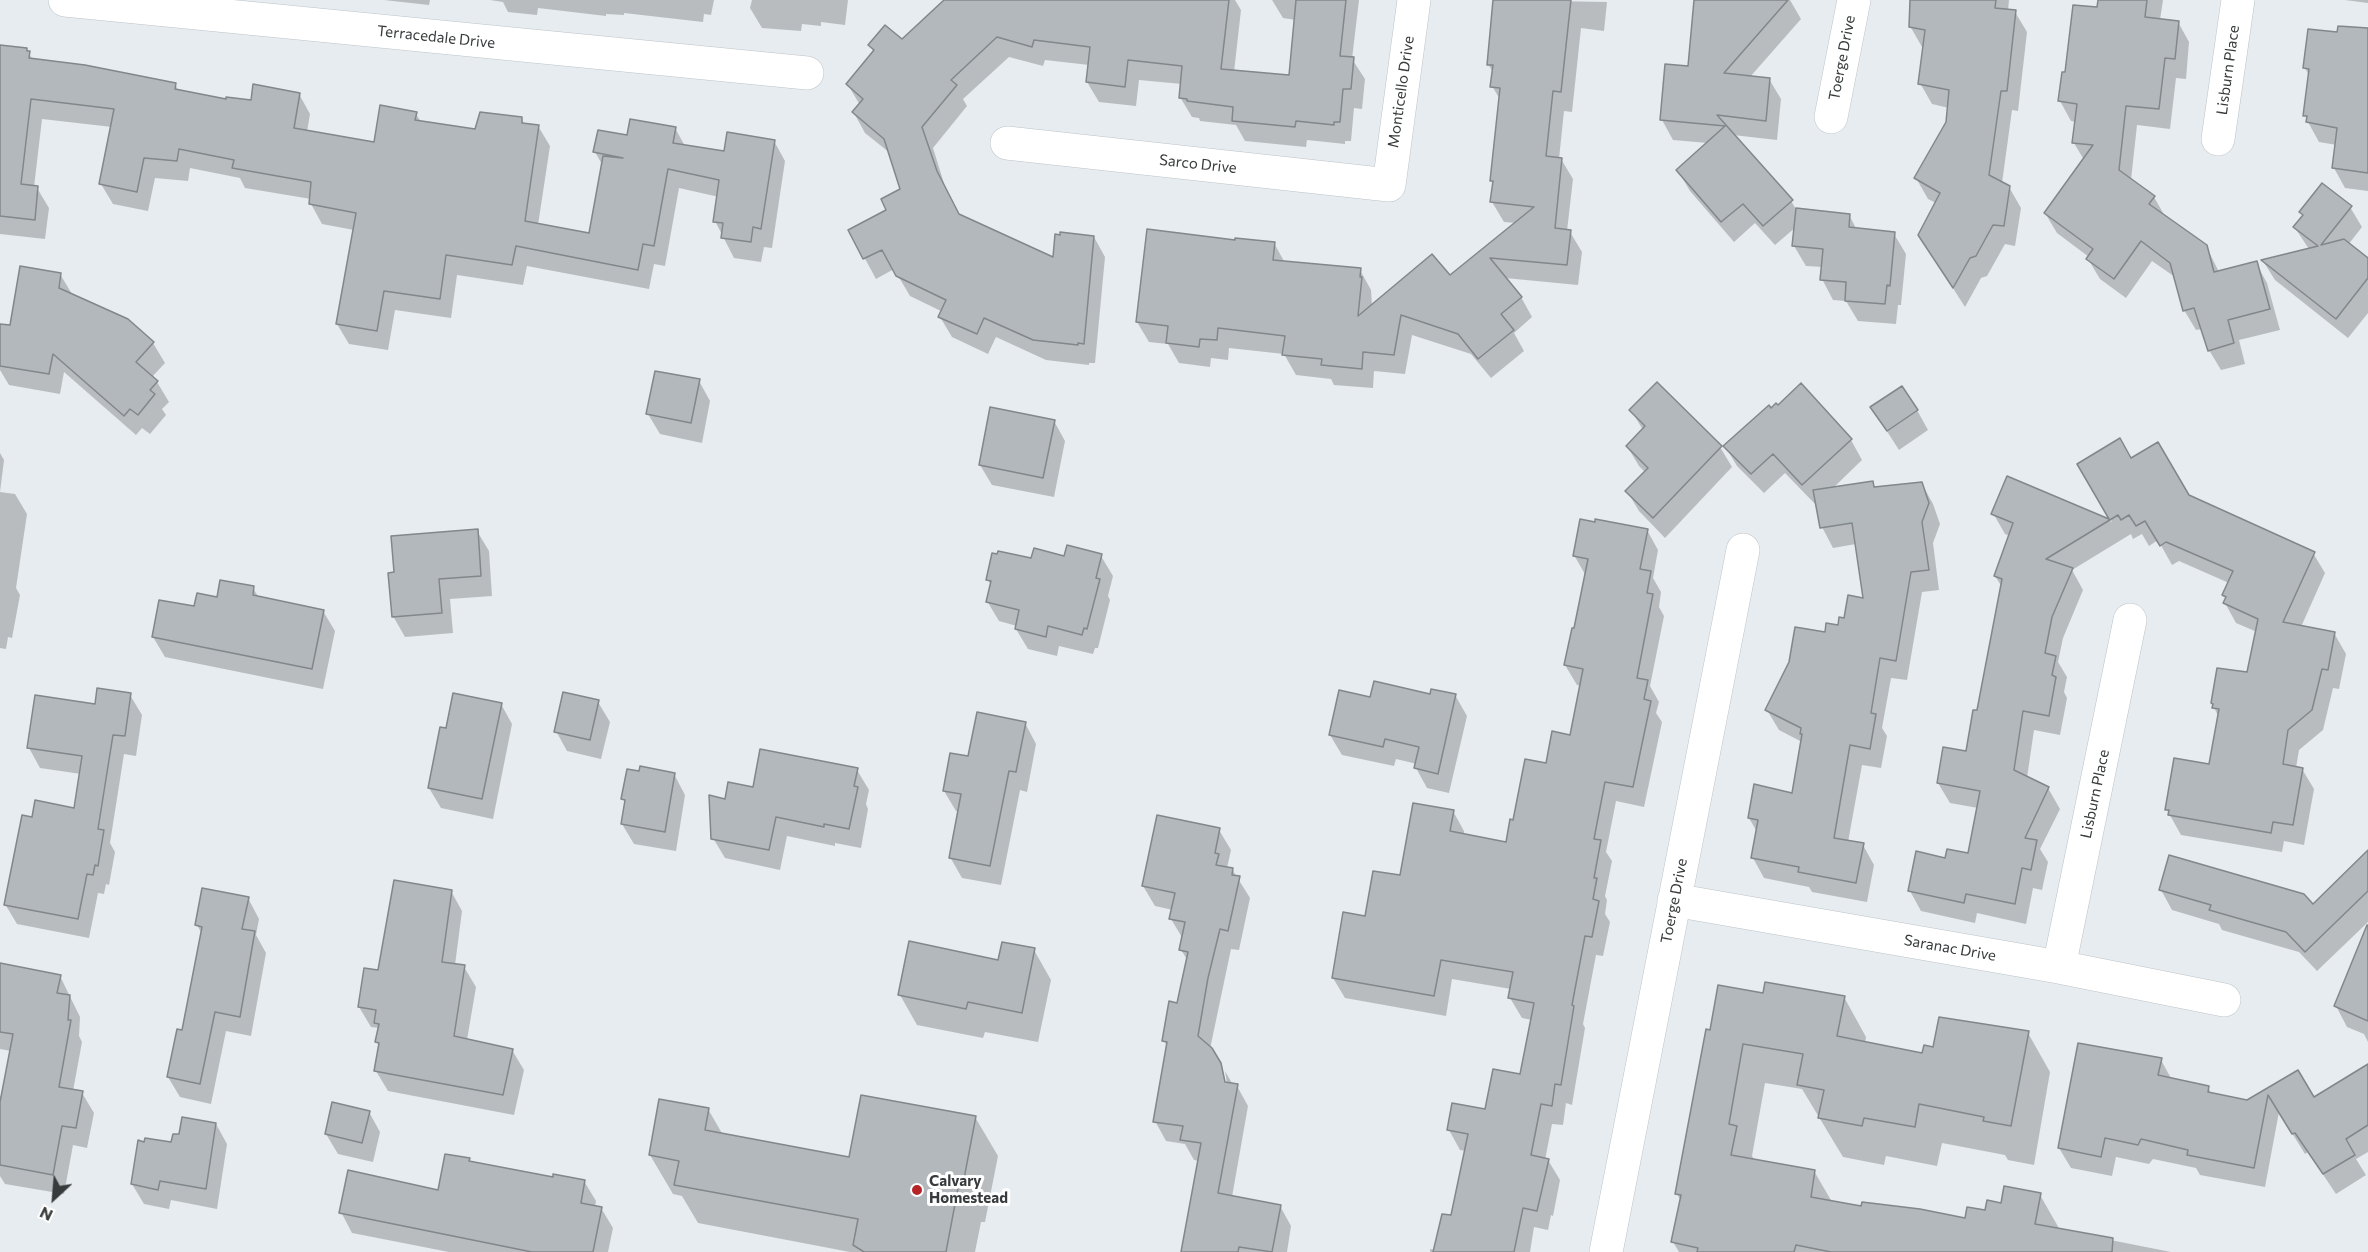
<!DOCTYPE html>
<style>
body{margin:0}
#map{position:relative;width:2368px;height:1252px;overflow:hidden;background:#e6ecef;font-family:Commissioner,sans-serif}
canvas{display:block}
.north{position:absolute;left:24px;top:1168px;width:60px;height:60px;-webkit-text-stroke:4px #fff;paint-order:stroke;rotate:206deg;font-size:16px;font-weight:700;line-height:24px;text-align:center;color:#383b3c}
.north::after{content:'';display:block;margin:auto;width:21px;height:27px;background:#383b3c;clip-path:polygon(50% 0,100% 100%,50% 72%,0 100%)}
</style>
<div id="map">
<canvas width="2368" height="1252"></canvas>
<div class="north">N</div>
</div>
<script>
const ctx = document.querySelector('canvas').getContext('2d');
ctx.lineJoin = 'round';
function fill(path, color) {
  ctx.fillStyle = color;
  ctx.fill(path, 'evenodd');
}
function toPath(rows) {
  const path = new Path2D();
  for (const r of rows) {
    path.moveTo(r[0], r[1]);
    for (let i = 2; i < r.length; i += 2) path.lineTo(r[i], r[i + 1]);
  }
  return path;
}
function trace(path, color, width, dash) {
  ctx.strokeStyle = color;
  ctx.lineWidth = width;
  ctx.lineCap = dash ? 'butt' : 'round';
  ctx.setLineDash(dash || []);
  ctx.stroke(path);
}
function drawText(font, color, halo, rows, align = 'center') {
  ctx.font = font + ' Commissioner,sans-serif';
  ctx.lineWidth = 6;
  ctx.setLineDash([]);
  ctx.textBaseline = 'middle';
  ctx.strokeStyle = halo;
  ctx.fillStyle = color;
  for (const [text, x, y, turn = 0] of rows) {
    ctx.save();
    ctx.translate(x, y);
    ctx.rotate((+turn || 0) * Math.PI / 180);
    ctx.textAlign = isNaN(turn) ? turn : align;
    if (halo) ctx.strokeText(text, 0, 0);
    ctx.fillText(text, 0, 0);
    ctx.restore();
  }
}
const shadow = toPath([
 [384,0,430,0,429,5],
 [490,0,714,0,711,15,704,14,703,22,624,13,624,15,606,14,606,16,538,8,537,15,508,12,503,2],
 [752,0,848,0,845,25,821,22,821,26,802,24,801,31,762,28,750,8],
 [946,0,1235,0,1241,10,1234,72,1291,77,1296,20,1283,18,1272,0,1359,0,1352,59,1365,79,1362,109,1354,108,1351,141,1345,141,1345,144,1307,140,1306,147,1245,141,1236,125,1200,121,1199,118,1192,117,1180,97,1182,84,1139,80,1136,106,1099,102,1087,82,1089,65,1045,60,1043,66,1009,57,963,99,967,106,933,148,947,193,959,216,1054,259,1094,237,1105,257,1095,363,1089,363,1089,365,1046,360,996,337,988,354,952,337,940,317,943,312,910,296,894,269,876,279,850,231,888,211,901,190,890,153,865,133,854,113,860,105,848,85,874,53,870,45,902,41],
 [1495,0,1607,2,1604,31,1581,28,1572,112,1564,111,1559,159,1561,159,1573,179,1567,231,1570,232,1582,252,1578,285,1505,278,1521,297,1532,317,1514,333,1524,351,1491,378,1471,354,1412,335,1405,374,1374,371,1373,388,1334,385,1331,379,1296,375,1284,354,1229,348,1228,360,1211,358,1210,367,1179,363,1168,344,1149,342,1137,322,1236,241,1274,243,1285,263,1360,270,1371,290,1372,306,1450,277,1516,223,1504,222,1492,202,1494,185,1492,181,1501,101,1492,86,1494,74,1488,64],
 [1696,0,1790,0,1801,19,1750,77,1769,79,1781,99,1777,140,1733,135,1791,201,1796,209,1849,215,1857,230,1894,234,1906,254,1901,305,1898,305,1896,324,1858,321,1846,301,1833,300,1822,279,1823,267,1806,266,1794,246,1796,227,1775,245,1755,223,1734,242,1690,191,1678,171,1708,143,1673,140,1662,120,1689,68],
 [1912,0,2009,0,2008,11,2015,12,2027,32,2018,111,2012,110,2002,183,2009,187,2021,208,2015,246,2005,244,1987,276,1981,278,1965,307,1919,235,1936,203,1928,199,1916,178,1947,122,1949,108,1932,104,1920,83,1925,47,1922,47,1910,26],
 [2100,0,2163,0,2160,20,2178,22,2189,42,2186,79,2176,78,2170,129,2137,125,2131,180,2154,197,2166,218,2206,246,2219,272,2256,263,2267,283,2280,330,2239,340,2245,364,2221,370,2209,350,2202,329,2196,330,2184,310,2175,277,2152,261,2126,298,2100,279,2088,259,2089,257,2057,233,2045,213,2084,160,2074,143,2076,122,2071,121,2060,101,2066,74,2099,9],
 [2345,0,2368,0,2368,3],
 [2368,37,2368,191,2345,188,2334,168,2337,145,2319,142,2308,122,2305,115,2310,77,2305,68],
 [0,46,26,49,33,60,175,84,179,92,227,101,252,102,299,94,310,114,307,132,375,144,416,114,421,122,477,130,521,119,525,124,538,126,550,146,538,225,590,234,603,166,595,152,628,137,675,128,685,146,725,153,774,141,785,161,772,248,764,247,761,262,734,258,715,221,719,197,679,188,665,266,654,264,649,289,527,266,523,285,457,275,451,318,395,310,388,350,349,344,337,324,354,230,322,224,311,204,311,199,245,188,240,178,190,168,188,181,155,178,148,211,113,204,101,184,112,127,42,119,34,187,37,188,49,208,45,239,0,234],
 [2350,207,2362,227,2348,245,2368,260,2368,313,2348,338,2275,280,2263,261,2309,249,2295,228,2304,217,2301,212],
 [60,274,72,294,127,321,153,343,165,363,152,377,157,382,169,402,162,409,166,415,150,434,142,428,136,435,64,372,60,394,9,385,0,370,0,346,11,327],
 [699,381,710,401,702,443,660,434,648,414],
 [1872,408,1917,410,1928,430,1899,450],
 [1631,410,1720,447,1732,467,1665,538,1639,511,1627,491,1646,473,1639,466,1627,446,1643,430],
 [1054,421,1065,441,1054,497,992,485,980,465],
 [1851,440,1862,460,1832,489,1873,483,1876,488,1922,484,1933,504,1940,524,1933,543,1939,590,1922,592,1907,680,1891,678,1882,728,1887,736,1881,768,1862,765,1848,842,1863,845,1874,865,1867,902,1812,892,1809,887,1764,878,1753,858,1757,832,1749,818,1793,795,1802,742,1779,730,1767,710,1826,634,1839,627,1865,600,1856,544,1833,548,1822,527,1817,502,1815,504,1785,473,1764,493,1737,466,1725,446],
 [0,453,4,460,0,492,15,494,27,514,16,588,20,595,12,638,8,637,6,649,0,648],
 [2131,460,2188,496,2313,553,2325,573,2301,627,2334,633,2346,654,2339,689,2333,688,2323,730,2299,750,2296,768,2302,769,2314,789,2304,845,2284,841,2282,852,2181,835,2167,810,2210,766,2219,718,2212,703,2248,674,2257,632,2236,623,2225,603,2226,599,2224,595,2229,583,2179,561,2172,565,2158,540,2149,546,2142,534,2133,539,2131,534,2072,570,2083,590,2063,638,2058,662,2067,677,2064,692,2067,698,2060,735,2034,730,2027,778,2048,788,2060,809,2040,849,2048,862,2042,890,2033,888,2026,924,1977,913,1975,923,1921,911,1910,891,1946,860,1969,854,1978,808,1950,803,1938,783,1967,753,1978,712,2002,587,1995,576,2010,536,2005,534,1993,513,2008,478,2112,522,2079,465],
 [1647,530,1658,550,1653,578,1661,592,1659,607,1664,616,1650,686,1659,702,1656,713,1662,722,1644,807,1616,801,1606,852,1612,861,1605,896,1607,900,1605,914,1610,922,1603,956,1596,955,1583,1024,1585,1028,1572,1105,1566,1103,1563,1125,1552,1124,1545,1160,1548,1160,1560,1180,1553,1216,1551,1215,1548,1230,1534,1227,1530,1252,1430,1252,1430,1249,1435,1250,1453,1217,1466,1151,1460,1150,1449,1130,1487,1110,1522,1075,1532,1020,1522,1018,1510,998,1511,989,1452,979,1446,1016,1345,998,1333,978,1366,918,1453,811,1464,831,1464,835,1507,843,1515,821,1547,765,1571,736,1582,686,1577,685,1565,665,1576,630,1586,576,1574,555],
 [477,531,489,551,492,596,450,599,453,633,405,637,393,616,396,573],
 [1101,556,1113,576,1108,596,1110,600,1098,648,1095,648,1093,654,1059,646,1057,656,1028,649,1016,629,1017,626,999,621,987,601,991,585,988,580,1032,560],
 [253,588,259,598,323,611,335,631,323,689,165,657,153,637,195,608],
 [130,695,142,715,136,756,124,754,110,843,115,852,109,885,106,884,104,894,98,893,89,938,17,924,5,904,33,819,75,810,81,774,40,768,29,748,96,706],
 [1455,695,1467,716,1449,793,1427,788,1416,768,1417,764,1396,759,1394,766,1342,755,1330,735,1371,699],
 [598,702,610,722,601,759,567,751,556,731],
 [501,704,512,724,493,819,441,808,429,788,447,730],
 [1025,723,1036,744,1027,792,1020,790,1001,885,962,878,950,857,959,811,956,811,944,791,969,758],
 [857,770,869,790,866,804,868,809,861,848,835,843,835,846,787,836,780,870,725,858,713,838,726,801,754,789],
 [674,774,685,795,676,851,634,844,622,824,626,804,623,799],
 [1219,830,1231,850,1227,868,1232,869,1250,898,1239,950,1231,949,1210,1049,1225,1090,1228,1089,1225,1071,1233,1085,1237,1086,1248,1106,1232,1197,1280,1206,1291,1226,1287,1252,1184,1252,1199,1161,1194,1160,1185,1144,1166,1141,1155,1121,1168,1047,1164,1041,1178,1004,1188,961,1181,950,1183,939,1171,919,1173,910,1155,906,1143,886],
 [2368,858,2368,922,2317,971,2299,952,2222,930,2219,924,2172,910,2161,890,2313,906],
 [451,891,462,911,455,965,464,967,476,987,467,1040,512,1050,524,1070,514,1115,388,1091,376,1071,380,1047,377,1042,379,1028,371,1027,359,1007,380,972],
 [248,898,259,919,256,935,266,953,251,1036,226,1031,211,1104,180,1097,168,1077,183,1031,202,934,197,925],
 [2368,926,2368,1042,2364,1034,2347,1027,2336,1006],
 [1034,950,1051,980,1038,1042,985,1032,983,1038,917,1025,900,995],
 [0,965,60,976,80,1017,79,1036,82,1042,73,1091,82,1093,94,1113,87,1148,73,1145,64,1194,5,1184,0,1176,0,1096,3,1096,11,1051,0,1049],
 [1764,994,1844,997,1866,1037,1865,1043,1924,1055,1934,1048,2028,1033,2050,1072,2034,1165,2008,1160,2005,1155,1942,1143,1937,1166,1886,1156,1884,1165,1843,1157,1802,1089,1765,1083,1752,1156,1755,1161,1814,1171,1832,1202,1863,1208,1966,1219,2002,1204,2040,1195,2060,1230,2171,1252,1679,1252,1673,1242,1681,1201,1677,1194,1712,1031],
 [2161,1060,2172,1080,2208,1087,2212,1095,2248,1102,2297,1072,2313,1099,2368,1103,2368,1152,2356,1159,2366,1175,2336,1194,2308,1152,2305,1154,2279,1112,2265,1187,2200,1175,2196,1168,2153,1159,2149,1164,2116,1157,2112,1176,2071,1168,2059,1148],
 [708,1109,723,1135,850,1159,975,1117,998,1156,985,1222,981,1222,975,1252,850,1252,698,1223,682,1196,673,1194,650,1155],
 [369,1112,380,1132,373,1162,338,1154,326,1134],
 [216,1124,227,1144,217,1209,171,1200,169,1209,144,1204,132,1184,180,1136],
 [469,1160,471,1163,554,1179,584,1181,596,1201,595,1207,601,1208,613,1228,608,1252,449,1252,352,1233,341,1212,439,1192]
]);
const building = toPath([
 [944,0,1229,0,1221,69,1289,75,1296,0,1346,0,1340,56,1354,57,1351,89,1343,89,1340,122,1334,122,1334,125,1296,121,1295,127,1232,121,1233,107,1187,101,1187,99,1179,98,1182,66,1128,60,1125,87,1086,82,1090,47,1034,40,1032,47,997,37,951,80,957,85,922,127,937,171,959,214,1053,257,1055,234,1060,235,1060,232,1094,236,1084,344,1078,343,1078,345,1033,340,984,318,977,334,938,317,946,300,896,276,882,250,863,259,848,230,886,210,881,199,900,189,884,139,852,112,863,99,846,84,874,50,868,45,885,25,902,39,944,0],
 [1493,0,1571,0,1561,92,1553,91,1546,156,1562,158,1555,228,1571,230,1567,265,1490,258,1522,297,1501,314,1514,330,1478,359,1458,334,1401,315,1394,355,1363,352,1362,369,1321,365,1322,359,1282,355,1285,336,1218,328,1217,340,1200,339,1199,347,1166,343,1168,326,1136,322,1147,229,1235,240,1235,238,1275,242,1273,260,1361,268,1360,277,1362,277,1358,316,1432,254,1450,275,1534,207,1490,202,1493,181,1490,181,1500,88,1490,87,1493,65,1487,65,1493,0],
 [1694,0,1788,0,1724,73,1770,78,1766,121,1717,115,1793,200,1763,226,1743,204,1721,222,1676,170,1725,126,1660,120,1665,64,1688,66,1694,0],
 [1910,0,1996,0,1995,8,2016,10,2007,91,2001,91,1989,175,2010,186,2004,226,1993,225,1976,256,1970,258,1953,288,1918,235,1940,193,1914,178,1946,122,1949,90,1918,84,1925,30,1909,27,1910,0],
 [2098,0,2147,0,2145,17,2179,21,2175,59,2165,58,2159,109,2126,106,2119,170,2155,196,2149,204,2207,245,2214,272,2257,261,2270,309,2228,320,2234,343,2208,351,2194,308,2183,311,2170,263,2141,241,2114,279,2086,259,2093,249,2044,213,2093,145,2072,143,2077,104,2058,101,2062,72,2065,72,2073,5,2097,7,2098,0],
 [2338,26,2368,28,2368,173,2332,168,2337,128,2306,122,2307,116,2303,116,2309,69,2303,68,2308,29,2337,32,2338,26],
 [0,45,27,48,27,51,30,51,29,58,85,65,176,83,175,89,226,99,226,97,251,100,253,84,300,93,294,128,374,142,380,105,417,112,415,120,475,129,480,112,522,117,522,123,539,125,525,221,589,233,603,156,623,158,593,152,598,130,627,135,630,119,676,127,673,143,724,151,727,132,775,140,761,229,753,227,751,242,721,238,723,223,713,222,719,180,668,169,654,246,643,244,638,270,516,246,512,265,446,255,440,299,384,291,377,331,336,324,356,213,309,204,311,182,232,168,234,160,179,149,177,161,144,158,137,192,99,184,114,109,31,99,21,184,38,186,35,220,0,216,0,45],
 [2322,183,2352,206,2321,245,2344,239,2368,258,2368,278,2336,319,2261,260,2318,246,2293,227,2303,215,2299,212,2322,183],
 [1796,208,1850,214,1849,227,1895,232,1890,286,1887,285,1885,304,1845,301,1846,282,1820,280,1823,249,1792,246,1796,208],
 [20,266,61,273,59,288,128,319,154,342,136,362,158,381,150,390,155,394,138,415,130,409,124,416,53,354,49,374,0,366,0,324,10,325,20,266],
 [655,371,700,379,691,423,646,414,655,371],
 [1657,382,1722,446,1653,518,1625,491,1648,468,1626,446,1645,426,1629,410,1657,382],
 [1801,383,1852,439,1802,485,1773,454,1751,474,1723,446,1769,405,1771,408,1776,403,1778,405,1801,383],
 [1902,386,1918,410,1887,431,1870,407,1902,386],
 [990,407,1055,420,1043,478,979,465,990,407],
 [2120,438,2131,458,2158,442,2189,495,2315,552,2283,622,2335,632,2328,670,2322,669,2312,710,2288,730,2283,764,2303,768,2293,825,2273,822,2271,833,2168,815,2169,810,2165,810,2174,758,2209,764,2219,709,2212,708,2213,704,2211,703,2217,668,2247,672,2258,619,2223,603,2226,597,2222,595,2233,571,2166,542,2160,546,2145,521,2136,526,2129,515,2121,520,2118,515,2046,559,2073,568,2052,617,2045,653,2056,656,2052,675,2056,677,2049,716,2023,711,2014,770,2049,787,2025,838,2037,840,2031,870,2022,868,2015,904,1966,894,1964,903,1908,891,1916,851,1945,858,1947,849,1968,853,1980,791,1937,783,1943,747,1966,751,1973,710,1977,710,2002,579,1994,576,2013,523,1991,514,2007,476,2109,519,2077,464,2120,438],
 [1873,481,1874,487,1922,482,1929,503,1922,522,1929,570,1911,572,1896,661,1880,658,1871,713,1876,714,1870,749,1850,745,1834,838,1864,843,1856,883,1798,872,1799,867,1751,858,1758,820,1748,818,1754,784,1792,793,1802,734,1800,734,1801,728,1765,710,1789,662,1795,627,1825,632,1826,623,1838,625,1839,617,1844,618,1848,595,1863,598,1852,523,1820,528,1813,490,1873,481],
 [1580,519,1595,522,1595,519,1648,529,1640,569,1651,571,1647,593,1653,594,1637,678,1648,680,1644,699,1651,701,1633,787,1605,782,1594,839,1601,840,1594,878,1597,878,1593,899,1599,901,1592,937,1585,936,1572,1005,1574,1006,1561,1085,1555,1084,1552,1106,1541,1104,1531,1155,1549,1159,1537,1211,1523,1208,1514,1252,1433,1252,1442,1214,1451,1215,1468,1134,1447,1130,1452,1103,1485,1109,1493,1069,1520,1074,1534,1003,1508,998,1513,972,1441,960,1434,996,1332,978,1343,912,1365,916,1373,871,1400,875,1413,803,1454,810,1450,831,1506,842,1510,819,1513,820,1525,759,1546,763,1552,731,1570,735,1583,669,1564,665,1572,628,1574,628,1588,559,1573,556,1580,519],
 [478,529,481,576,439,579,442,613,392,617,388,573,394,572,391,536,478,529],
 [1067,545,1102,554,1096,578,1100,579,1087,629,1084,628,1082,635,1048,626,1046,637,1015,629,1019,610,986,602,991,581,986,580,992,553,997,554,998,551,1031,558,1034,548,1064,556,1067,545],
 [220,580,254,586,253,595,324,610,312,669,152,637,159,600,194,606,197,593,217,597,220,580],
 [1374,681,1430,694,1431,689,1456,694,1438,774,1414,768,1419,747,1385,739,1383,747,1329,735,1339,690,1370,697,1374,681],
 [97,688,131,693,125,736,113,735,98,829,104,830,98,866,95,865,93,875,87,874,78,919,4,905,22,815,32,817,35,800,74,808,82,756,27,748,35,695,95,704,97,688],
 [563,692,599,700,590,740,554,732,563,692],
 [453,693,502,703,482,799,428,788,440,727,446,728,453,693],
 [977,712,1026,722,1016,772,1009,771,990,866,949,858,961,794,943,791,950,753,968,756,977,712],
 [760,749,858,768,854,786,858,787,849,829,824,824,824,827,776,817,769,850,711,839,709,795,725,799,728,782,753,787,760,749],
 [640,766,675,773,665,832,621,824,625,800,621,799,627,769,639,771,640,766],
 [1157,815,1220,828,1215,853,1219,854,1216,865,1233,868,1232,875,1240,876,1228,931,1220,929,1208,978,1198,1036,1212,1048,1221,1063,1225,1082,1238,1084,1218,1193,1281,1205,1272,1252,1239,1247,1238,1252,1181,1252,1201,1143,1180,1140,1183,1126,1153,1122,1167,1042,1162,1041,1169,1001,1177,1003,1188,952,1179,950,1185,922,1169,919,1175,893,1142,886,1157,815],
 [2368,850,2368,891,2305,952,2286,932,2209,910,2211,905,2159,890,2169,855,2304,894,2313,904,2368,850],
 [394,880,452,890,442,962,465,965,454,1036,513,1049,503,1095,374,1071,379,1043,375,1042,379,1024,374,1023,376,1010,358,1007,364,968,378,970,394,880],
 [202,888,249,897,242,929,255,931,240,1017,215,1012,200,1084,167,1077,177,1029,182,1030,202,927,195,925,202,888],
 [2367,925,2368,925,2368,1021,2334,1006,2367,925],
 [909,941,998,960,1002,942,1035,948,1022,1013,968,1002,966,1009,898,995,909,941],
 [0,963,61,975,57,993,70,995,68,1020,71,1020,59,1087,83,1091,76,1128,62,1126,53,1175,0,1165,0,1102,13,1034,0,1032,0,963],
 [1765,982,1845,996,1837,1036,1922,1053,1924,1045,1933,1047,1939,1017,2029,1031,2011,1126,1983,1121,1984,1117,1919,1104,1915,1127,1864,1118,1862,1126,1818,1118,1824,1090,1797,1085,1803,1054,1743,1044,1729,1124,1737,1126,1731,1155,1815,1170,1811,1197,1861,1206,1862,1202,1920,1209,1965,1218,1967,1207,1985,1210,1987,1200,2001,1203,2004,1186,2041,1193,2035,1224,2113,1238,2112,1252,1831,1252,1796,1245,1794,1252,1697,1252,1698,1248,1671,1242,1681,1195,1675,1194,1706,1029,1710,1030,1718,985,1763,993,1765,982],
 [2078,1043,2162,1058,2158,1075,2209,1086,2208,1092,2247,1100,2298,1070,2314,1097,2368,1064,2368,1125,2346,1139,2355,1155,2323,1174,2295,1133,2292,1134,2268,1095,2254,1168,2187,1155,2188,1150,2141,1139,2138,1145,2105,1138,2101,1157,2058,1148,2078,1043],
 [861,1095,976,1116,963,1184,959,1183,946,1252,864,1252,853,1245,858,1219,674,1185,679,1161,649,1155,659,1099,709,1108,705,1130,849,1157,861,1095],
 [332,1102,370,1111,362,1143,325,1134,332,1102],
 [182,1117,216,1123,206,1189,160,1181,158,1190,131,1184,138,1140,144,1142,145,1138,171,1142,173,1134,179,1134,182,1117],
 [445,1154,470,1158,469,1161,553,1177,553,1174,585,1180,581,1203,602,1207,593,1252,532,1252,339,1213,348,1170,438,1190,445,1154]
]);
const minor = toPath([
 [65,0,807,73],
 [1831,117,1854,0],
 [2218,139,2238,0],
 [1007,143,1389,185,1414,0],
 [1674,900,2059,967,2224,1000],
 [2059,967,2130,620],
 [1606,1252,1743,550]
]);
const markers = [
 [917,1190,6,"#b52428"]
];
const streetNames = [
 ["Terracedale Drive",436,37,6],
 ["Toerge Drive",1842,58,-79],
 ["Lisburn Place",2228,70,-82],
 ["Monticello Drive",1401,92,-82],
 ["Sarco Drive",1198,164,6],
 ["Lisburn Place",2095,794,-78],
 ["Toerge Drive",1674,901,-79],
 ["Saranac Drive",1950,948,10]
];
const poiNames = [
 ["Calvary",929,1181],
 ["Homestead",929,1198]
];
fill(shadow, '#0003');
fill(building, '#b2b8bb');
trace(building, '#81878a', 1.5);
trace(minor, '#bdc3c7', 34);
trace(minor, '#fff', 33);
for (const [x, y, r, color] of markers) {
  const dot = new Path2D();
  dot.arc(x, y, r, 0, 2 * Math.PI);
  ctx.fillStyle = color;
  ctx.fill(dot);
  trace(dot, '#fff', 2);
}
drawText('15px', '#383b3c', '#fff', streetNames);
drawText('bold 15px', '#383b3c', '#fff', poiNames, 'left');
</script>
